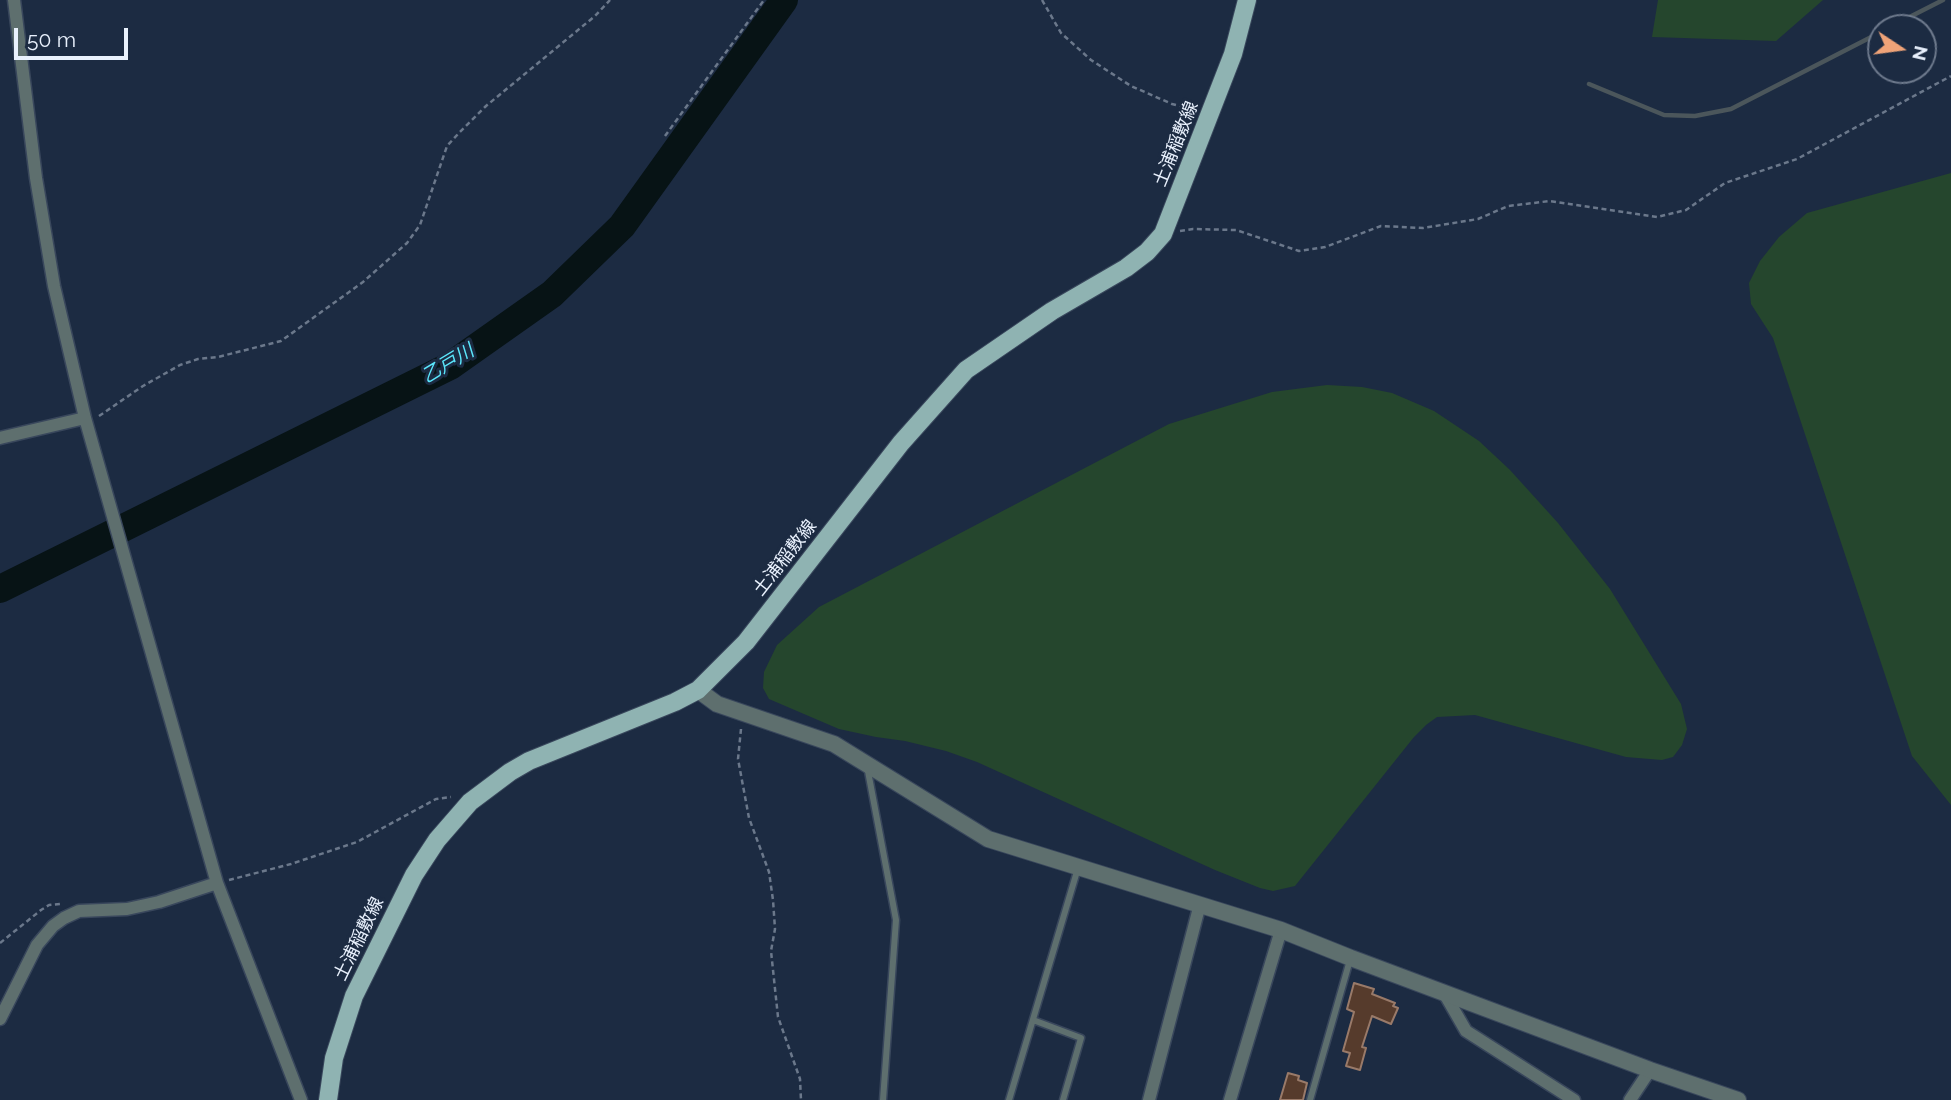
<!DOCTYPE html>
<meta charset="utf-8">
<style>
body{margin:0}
#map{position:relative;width:1951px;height:1100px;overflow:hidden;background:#1c2b42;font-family:Raleway,sans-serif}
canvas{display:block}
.north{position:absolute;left:1867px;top:14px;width:70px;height:70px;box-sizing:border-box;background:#1c2b42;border:2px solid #6e7a8d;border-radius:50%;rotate:103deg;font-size:19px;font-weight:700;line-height:28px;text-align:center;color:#e9f1fd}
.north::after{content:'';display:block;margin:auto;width:24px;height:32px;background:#efa378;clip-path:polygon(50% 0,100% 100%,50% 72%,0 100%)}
.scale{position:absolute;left:14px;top:28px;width:114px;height:32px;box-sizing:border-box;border:4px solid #e9f1fd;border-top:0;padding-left:9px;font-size:21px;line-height:24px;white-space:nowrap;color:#e9f1fd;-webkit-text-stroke:5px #1c2b42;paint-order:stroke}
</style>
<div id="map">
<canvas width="1951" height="1100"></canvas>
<div class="north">N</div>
<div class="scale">50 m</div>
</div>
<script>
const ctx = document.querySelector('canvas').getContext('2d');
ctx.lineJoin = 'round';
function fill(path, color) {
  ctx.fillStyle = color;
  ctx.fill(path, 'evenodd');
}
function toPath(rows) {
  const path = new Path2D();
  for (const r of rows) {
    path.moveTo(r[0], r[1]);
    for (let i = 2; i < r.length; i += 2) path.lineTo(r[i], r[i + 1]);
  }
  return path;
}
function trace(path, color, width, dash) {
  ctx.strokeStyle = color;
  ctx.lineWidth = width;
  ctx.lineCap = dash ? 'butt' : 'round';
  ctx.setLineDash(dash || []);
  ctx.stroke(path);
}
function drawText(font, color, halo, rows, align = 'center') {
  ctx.font = font + ' Raleway,"Noto Sans JP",sans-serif';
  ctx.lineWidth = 6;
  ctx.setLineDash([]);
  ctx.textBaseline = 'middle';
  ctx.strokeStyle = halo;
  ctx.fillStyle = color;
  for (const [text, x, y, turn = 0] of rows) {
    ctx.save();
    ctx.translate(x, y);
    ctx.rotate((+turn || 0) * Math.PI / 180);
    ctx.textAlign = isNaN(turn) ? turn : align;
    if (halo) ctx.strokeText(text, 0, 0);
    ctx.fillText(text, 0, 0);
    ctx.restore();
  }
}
const green = toPath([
 [1658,0,1823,0,1776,41,1652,37],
 [1951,173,1951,805,1912,756,1773,338,1751,304,1749,283,1760,261,1779,237,1807,213],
 [1327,385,1362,387,1392,393,1434,411,1479,441,1510,470,1558,523,1610,589,1681,704,1687,729,1682,745,1673,757,1662,760,1626,757,1475,715,1437,717,1426,725,1414,737,1295,886,1273,891,1260,888,1215,870,977,762,946,751,905,741,876,737,839,729,769,699,763,688,764,672,777,645,819,607,1169,424,1272,392]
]);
const stream = toPath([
 [1888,28,1943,0],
 [1589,84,1664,115,1695,116,1731,109,1881,32]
]);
const river = toPath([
 [0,589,450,366,552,294,622,226,784,0]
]);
const building = toPath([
 [1354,983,1374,989,1372,994,1395,1003,1393,1006,1398,1008,1391,1024,1372,1016,1362,1047,1366,1048,1360,1070,1346,1066,1350,1053,1343,1051,1354,1012,1347,1009,1354,983],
 [1288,1073,1299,1076,1298,1080,1307,1083,1303,1100,1280,1100,1288,1073]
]);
const path = toPath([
 [1042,0,1061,33,1091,60,1131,86,1172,104,1193,109],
 [665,136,764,0],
 [1180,231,1193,229,1236,230,1299,251,1325,247,1381,226,1423,228,1478,219,1508,206,1550,201,1657,217,1686,210,1725,183,1797,159,1951,76],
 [99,416,143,386,180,365,198,359,218,357,281,341,363,282,407,243,420,225,447,146,458,134,486,106,595,16,610,0],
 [741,729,738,759,749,818,769,872,773,900,775,929,771,951,778,1017,800,1079,801,1100],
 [229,880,291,864,357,842,436,799,451,797],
 [0,943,41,910,49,905,61,904]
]);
const service = toPath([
 [867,766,896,920,883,1100],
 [1033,1020,1081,1038,1063,1100],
 [1009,1100,1078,868],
 [1310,1100,1350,960]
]);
const minor = toPath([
 [14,0,36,178,54,286,85,418,217,883,301,1100],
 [0,438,85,418],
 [1443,991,1466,1031,1574,1100],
 [0,1019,37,945,53,926,64,918,79,911,127,909,159,902,217,883],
 [1149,1100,1200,904],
 [1230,1100,1281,930],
 [1630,1100,1650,1070]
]);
const tertiary = toPath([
 [698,690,717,704,834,744,988,839,1281,930,1351,958,1650,1070,1738,1100]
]);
const primary = toPath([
 [328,1100,334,1058,354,996,414,875,437,840,470,802,510,772,529,761,675,702,698,690,746,642,901,443,966,370,1052,311,1126,268,1147,252,1163,234,1233,54,1247,0]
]);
const streetNames = [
 ["土浦稲敷線",1176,144,-68],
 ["土浦稲敷線",785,558,-52],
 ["土浦稲敷線",359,939,-64]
];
const waterNames = [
 ["乙戸川",448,364,-31]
];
fill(green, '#25462d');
trace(stream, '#4b565b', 4.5);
trace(river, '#071315', 28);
fill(building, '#563b2c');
trace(building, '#997a69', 2);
trace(service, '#39475c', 9);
trace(minor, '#39475c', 15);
trace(tertiary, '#39475c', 18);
trace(primary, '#39475c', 20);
trace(path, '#6b788b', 2.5, [5, 3.5]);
trace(service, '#5e6f6e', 6);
trace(minor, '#5e6f6e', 12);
trace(tertiary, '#5e6f6e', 16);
trace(primary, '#8fb3b2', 18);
drawText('18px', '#e9f1fd', '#1c2b42', streetNames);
drawText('italic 19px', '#5be7fc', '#1c2b42', waterNames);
</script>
